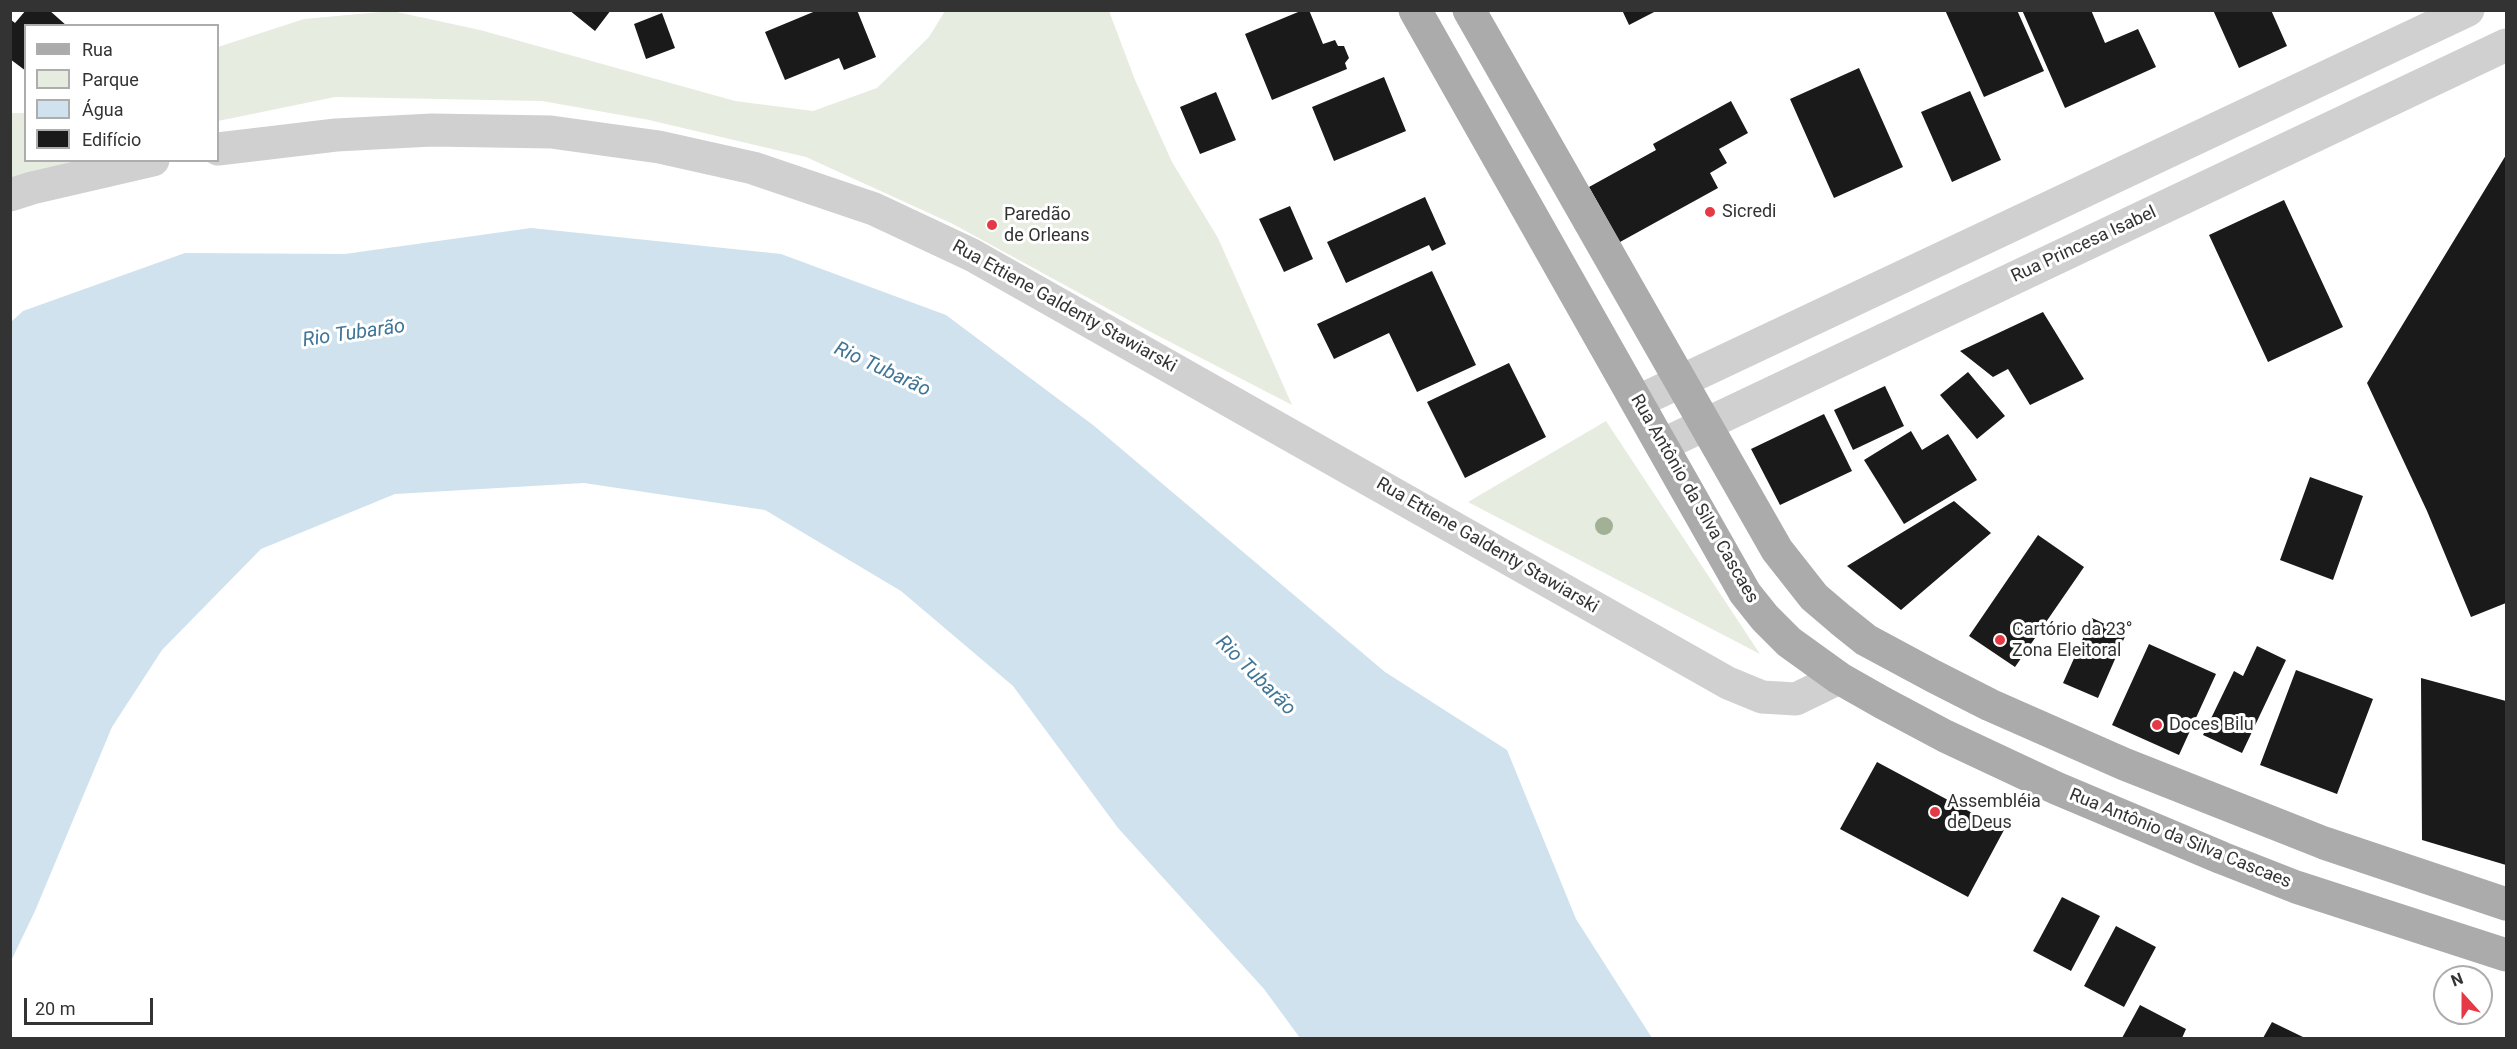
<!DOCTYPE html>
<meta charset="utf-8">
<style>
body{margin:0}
#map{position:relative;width:2517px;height:1049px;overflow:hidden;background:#fff;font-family:Roboto,sans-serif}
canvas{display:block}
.frame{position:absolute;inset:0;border:12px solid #333;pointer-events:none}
.legend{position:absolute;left:24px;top:24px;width:195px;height:138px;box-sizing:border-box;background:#fff;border:2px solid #adadad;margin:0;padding:8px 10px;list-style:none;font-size:18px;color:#333}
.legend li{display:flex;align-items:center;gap:12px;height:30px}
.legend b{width:30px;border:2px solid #adadad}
.north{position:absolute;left:2433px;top:965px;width:60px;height:60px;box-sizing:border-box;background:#fff;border:2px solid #adadad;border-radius:50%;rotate:339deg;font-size:16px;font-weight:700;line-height:24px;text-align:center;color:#333}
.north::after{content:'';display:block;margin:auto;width:21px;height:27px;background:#e63946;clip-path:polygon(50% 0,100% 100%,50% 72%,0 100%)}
.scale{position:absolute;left:24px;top:998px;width:129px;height:27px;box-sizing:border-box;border:3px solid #333;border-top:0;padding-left:8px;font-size:18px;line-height:21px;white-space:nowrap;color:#333;-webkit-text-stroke:4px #fff;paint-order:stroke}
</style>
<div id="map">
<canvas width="2517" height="1049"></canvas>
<div class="frame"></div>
<ul class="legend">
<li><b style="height:8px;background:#ababab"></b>Rua</li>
<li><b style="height:16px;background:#e6ecdf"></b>Parque</li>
<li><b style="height:16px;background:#cfe2ee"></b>Água</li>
<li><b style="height:16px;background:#1a1a1a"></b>Edifício</li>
</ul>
<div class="north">N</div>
<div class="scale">20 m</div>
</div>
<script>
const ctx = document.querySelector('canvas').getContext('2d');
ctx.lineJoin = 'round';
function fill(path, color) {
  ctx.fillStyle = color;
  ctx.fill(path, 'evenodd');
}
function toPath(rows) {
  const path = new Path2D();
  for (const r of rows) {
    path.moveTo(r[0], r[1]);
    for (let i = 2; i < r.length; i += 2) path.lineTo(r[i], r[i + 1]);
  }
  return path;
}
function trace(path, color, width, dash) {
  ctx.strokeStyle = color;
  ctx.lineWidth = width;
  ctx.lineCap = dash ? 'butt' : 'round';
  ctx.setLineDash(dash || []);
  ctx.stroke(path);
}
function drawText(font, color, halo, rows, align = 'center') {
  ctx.font = font + ' Roboto,sans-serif';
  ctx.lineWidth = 6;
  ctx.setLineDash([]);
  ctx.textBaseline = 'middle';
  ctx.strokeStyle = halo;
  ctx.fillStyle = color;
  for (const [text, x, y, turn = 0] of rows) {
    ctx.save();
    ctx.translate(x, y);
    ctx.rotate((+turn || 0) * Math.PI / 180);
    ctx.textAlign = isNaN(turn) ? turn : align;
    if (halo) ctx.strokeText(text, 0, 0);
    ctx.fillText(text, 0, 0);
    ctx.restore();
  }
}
const green = toPath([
 [392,11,480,30,735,101,813,111,877,88,929,37,945,11,1109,11,1135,80,1172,162,1218,238,1292,405,1145,329,953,224,806,157,649,120,542,101,335,97,218,121,218,47,304,19],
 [10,113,25,113,26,160,78,161,11,181],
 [1606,421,1760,654,1468,502]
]);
const water = toPath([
 [531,228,781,254,946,315,1093,425,1385,672,1507,750,1576,919,1652,1038,1300,1038,1264,989,1118,828,1013,686,901,591,765,510,584,483,395,494,261,549,162,650,112,727,35,911,11,961,11,322,23,311,185,253,345,254]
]);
const building = toPath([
 [26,10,49,10,67,26,26,26,26,71,10,59,10,19,15,23],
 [569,10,611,10,595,31],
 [818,10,857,10,876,57,844,70,839,58,785,80,765,32],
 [1303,10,1309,10,1323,44,1335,40,1338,46,1344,46,1349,58,1345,63,1347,69,1272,100,1245,34],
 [1622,10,1658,10,1629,25],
 [1945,10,2017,10,2044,71,1984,97],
 [2022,10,2091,10,2105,43,2138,29,2156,67,2065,108],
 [2213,10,2271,10,2287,46,2239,68],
 [662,13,675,48,646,59,634,24],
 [1859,68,1903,167,1834,198,1790,99],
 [1384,77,1406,131,1334,161,1312,107],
 [1970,91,2001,160,1952,182,1921,112],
 [1216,92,1236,140,1200,154,1180,107],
 [1731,101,1748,133,1719,149,1727,163,1710,173,1718,188,1620,242,1589,187,1656,150,1653,144],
 [2506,155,2506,603,2471,617,2427,511,2367,383],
 [1425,197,1446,244,1432,251,1429,245,1346,283,1327,242],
 [2284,200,2343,327,2268,362,2209,235],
 [1290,206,1313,259,1284,272,1259,219],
 [1432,271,1476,365,1417,392,1389,333,1334,359,1317,324],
 [2043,312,2084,379,2030,405,2008,369,1993,377,1960,351],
 [1509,363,1546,437,1465,478,1427,402],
 [1968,372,2005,416,1977,439,1940,395],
 [1885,386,1904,426,1853,450,1834,410],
 [1824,414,1852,471,1780,505,1751,449],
 [1911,431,1922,450,1948,434,1977,480,1904,524,1864,460],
 [2310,477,2363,496,2333,580,2280,560],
 [1954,501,1991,533,1901,610,1847,566],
 [2038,535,2084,567,2015,667,1969,636],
 [2092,618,2126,634,2098,698,2063,683],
 [2149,644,2216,674,2179,755,2112,725],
 [2257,646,2286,660,2242,753,2203,735,2234,671,2243,676],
 [2296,670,2373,699,2337,794,2260,765],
 [2421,678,2506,701,2506,865,2422,840],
 [1877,762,2004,830,1968,897,1840,829],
 [2062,897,2100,916,2071,971,2033,951],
 [2116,926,2156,947,2124,1007,2084,986],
 [2140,1005,2186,1029,2182,1038,2122,1038],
 [2272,1022,2305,1038,2263,1038]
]);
const minor = toPath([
 [218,149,336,135,432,130,551,132,659,147,753,168,874,209,972,255,1728,683,1762,697,1796,699,1839,678],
 [10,195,32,188,153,160],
 [1637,402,2468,10],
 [1662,445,2506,45]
]);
const major = toPath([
 [1415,10,1745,593,1765,618,1789,642,1839,678,1883,703,1945,736,2056,788,2222,858,2296,887,2506,955],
 [1469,10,1777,550,1814,597,1841,620,1866,640,1933,676,1990,705,2124,764,2324,843,2506,904]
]);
const trees = [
 [1604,526]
];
const markers = [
 [1710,212,6,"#e63946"],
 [992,225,6,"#e63946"],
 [2000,640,6,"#e63946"],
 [2157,725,6,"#e63946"],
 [1935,812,6,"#e63946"]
];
const poiNames = [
 ["Sicredi",1722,212],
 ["Paredão",1004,215],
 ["de Orleans",1004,236],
 ["Cartório da 23°",2012,630],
 ["Zona Eleitoral",2012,651],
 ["Doces Bilu",2169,725],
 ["Assembléia",1947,802],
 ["de Deus",1947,823]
];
const streetNames = [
 ["Rua Princesa Isabel",2084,245,-25],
 ["Rua Ettiene Galdenty Stawiarski",1064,307,29],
 ["Rua Antônio da Silva Cascaes",1694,499,60],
 ["Rua Ettiene Galdenty Stawiarski",1487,546,30],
 ["Rua Antônio da Silva Cascaes",2180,839,22]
];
const waterNames = [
 ["Rio Tubarão",354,334,-8],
 ["Rio Tubarão",882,370,25],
 ["Rio Tubarão",1255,676,45]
];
fill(green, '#e6ecdf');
fill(water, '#cfe2ee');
fill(building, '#1a1a1a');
trace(minor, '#d0d0d0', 33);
trace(major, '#ababab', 33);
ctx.fillStyle = '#a2b095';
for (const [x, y] of trees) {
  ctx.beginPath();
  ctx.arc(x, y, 9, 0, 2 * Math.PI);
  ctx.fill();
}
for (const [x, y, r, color] of markers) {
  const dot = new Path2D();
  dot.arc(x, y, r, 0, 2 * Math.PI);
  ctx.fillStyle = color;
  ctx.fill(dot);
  trace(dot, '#fff', 2);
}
drawText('18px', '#333', '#fff', poiNames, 'left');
drawText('18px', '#333', '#fff', streetNames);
drawText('italic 20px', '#3f7597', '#fff', waterNames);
</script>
